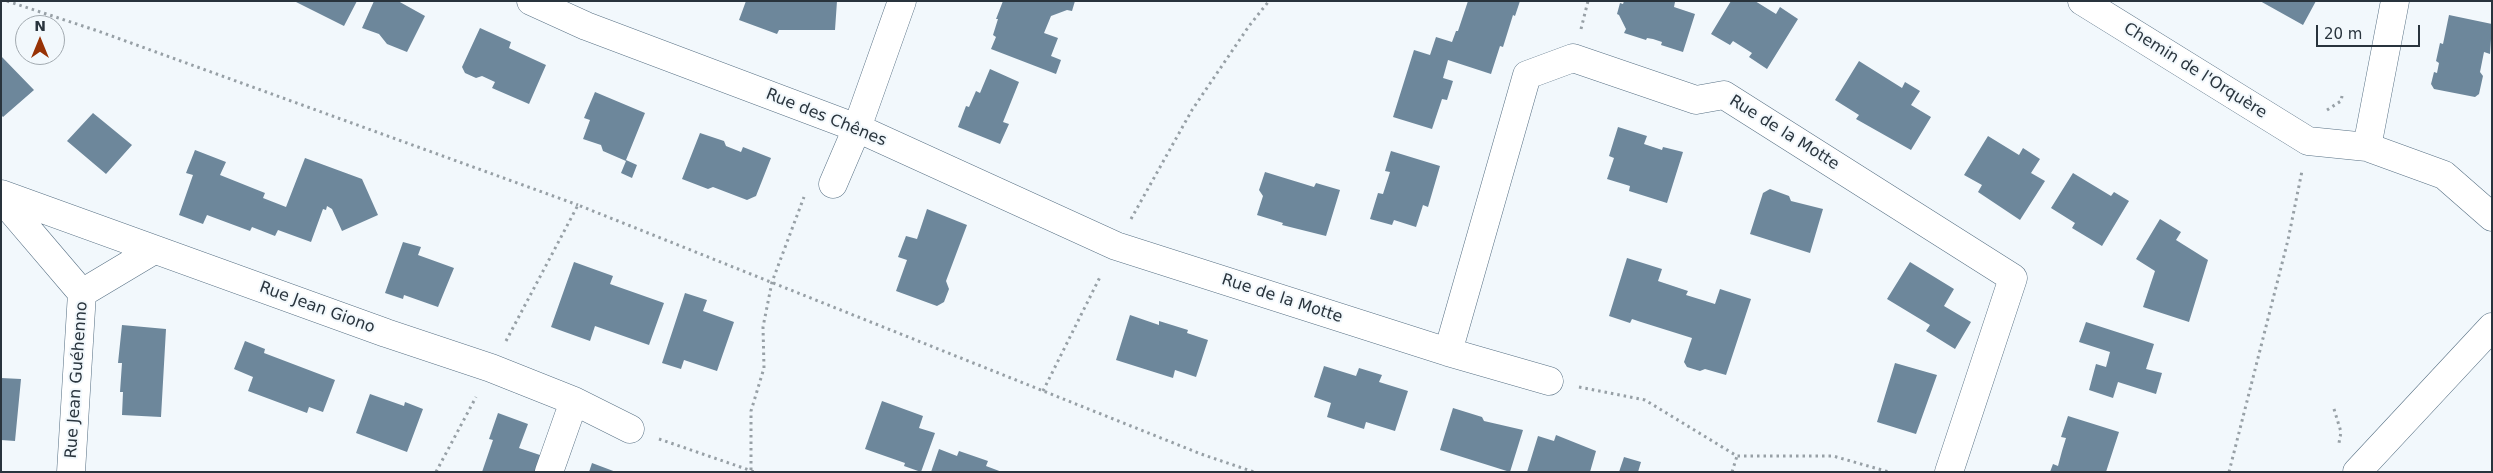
<!DOCTYPE html>
<meta charset="utf-8">
<style>
body{margin:0}
#map{position:relative;width:2493px;height:473px;overflow:hidden;background:#f2f8fc;font-family:"DejaVu Sans",sans-serif}
canvas{display:block}
.frame{position:absolute;inset:0;border:2px solid #29343d;pointer-events:none}
.north{position:absolute;left:15px;top:15px;width:50px;height:50px;box-sizing:border-box;background:#f2f8fc;border:1px solid #a2aab0;border-radius:50%;rotate:0deg;font-size:14px;font-weight:700;line-height:20px;text-align:center;color:#29343d}
.north::after{content:'';display:block;margin:auto;width:18px;height:22px;background:#983205;clip-path:polygon(50% 0,100% 100%,50% 72%,0 100%)}
.scale{position:absolute;left:2316px;top:25px;width:104px;height:22px;box-sizing:border-box;border:2px solid #29343d;border-top:0;padding-left:6px;font-size:15px;line-height:18px;white-space:nowrap;color:#29343d;-webkit-text-stroke:4px #f2f8fc;paint-order:stroke}
</style>
<div id="map">
<canvas width="2493" height="473"></canvas>
<div class="frame"></div>
<div class="north">N</div>
<div class="scale">20 m</div>
</div>
<script>
const ctx = document.querySelector('canvas').getContext('2d');
ctx.lineJoin = 'round';
function fill(path, color) {
  ctx.fillStyle = color;
  ctx.fill(path, 'evenodd');
}
function toPath(rows) {
  const path = new Path2D();
  for (const r of rows) {
    path.moveTo(r[0], r[1]);
    for (let i = 2; i < r.length; i += 2) path.lineTo(r[i], r[i + 1]);
  }
  return path;
}
function trace(path, color, width, dash) {
  ctx.strokeStyle = color;
  ctx.lineWidth = width;
  ctx.lineCap = dash ? 'butt' : 'round';
  ctx.setLineDash(dash || []);
  ctx.stroke(path);
}
function drawText(font, color, halo, rows, align = 'center') {
  ctx.font = font + ' "DejaVu Sans",sans-serif';
  ctx.lineWidth = 4;
  ctx.setLineDash([]);
  ctx.textBaseline = 'middle';
  ctx.strokeStyle = halo;
  ctx.fillStyle = color;
  for (const [text, x, y, turn = 0] of rows) {
    ctx.save();
    ctx.translate(x, y);
    ctx.rotate((+turn || 0) * Math.PI / 180);
    ctx.textAlign = isNaN(turn) ? turn : align;
    if (halo) ctx.strokeText(text, 0, 0);
    ctx.fillText(text, 0, 0);
    ctx.restore();
  }
}
const building = toPath([
 [294,1,357,1,344,26],
 [374,1,398,1,425,16,407,52,387,44,379,34,362,28],
 [746,1,837,1,835,30,779,30,777,34,739,20],
 [1003,1,1075,1,1072,11,1067,10,1051,16,1044,33,1058,38,1051,56,1061,60,1056,74,991,49,996,37,993,35,998,19,996,19],
 [1468,1,1520,1,1515,16,1513,15,1503,47,1500,46,1491,74,1448,60,1443,78,1453,81,1447,100,1442,99,1432,129,1393,117,1414,50,1430,55,1436,37,1452,42,1456,31,1458,31],
 [1624,1,1673,1,1675,2,1674,7,1695,14,1683,52,1661,45,1662,42,1653,39,1647,38,1646,40,1624,33,1626,29,1619,15,1617,14,1620,3,1623,4],
 [1731,1,1755,1,1776,14,1780,7,1798,19,1767,69,1749,57,1752,53,1733,41,1730,45,1711,34],
 [2260,1,2316,1,2303,25],
 [2449,15,2492,24,2490,54,2484,52,2480,72,2483,76,2479,94,2475,97,2434,89,2431,84,2434,72,2437,73,2439,63,2436,61,2440,43,2443,44],
 [480,28,511,42,509,48,546,65,529,104,492,88,495,82,482,76,476,78,465,73,462,67],
 [1,56,34,90,3,117,1,115],
 [1859,61,1902,88,1905,82,1920,91,1911,105,1931,117,1911,150,1856,119,1859,115,1835,100],
 [990,69,1019,82,1003,122,1009,124,1000,144,958,127,966,106,969,107,976,91,980,93],
 [595,92,645,113,626,160,637,165,632,178,621,173,626,161,603,151,601,145,583,139,590,120,584,118],
 [93,113,132,145,106,174,67,141],
 [1618,127,1647,136,1644,144,1662,150,1663,147,1683,152,1667,203,1629,191,1630,186,1607,179,1614,158,1609,156],
 [700,133,724,141,726,146,741,152,743,147,771,158,756,196,747,200,713,187,708,189,682,179],
 [1988,136,2019,155,2023,148,2040,159,2031,173,2045,181,2020,220,1978,192,1982,185,1964,175],
 [195,150,226,162,220,175,265,193,263,198,286,207,305,158,362,179,378,215,342,231,332,209,327,206,326,210,323,209,311,242,278,230,275,236,252,227,250,231,207,215,203,224,179,215,193,175,186,173],
 [1391,151,1440,166,1428,207,1423,205,1416,227,1394,220,1392,225,1370,219,1378,193,1383,194,1390,172,1385,171],
 [1265,172,1314,187,1316,183,1340,190,1326,236,1282,225,1283,223,1257,215,1263,196,1259,190],
 [2073,173,2111,196,2114,192,2129,201,2102,246,2072,228,2075,223,2051,208],
 [1770,189,1789,196,1791,201,1823,209,1810,253,1750,234,1763,193],
 [927,209,967,225,946,281,949,289,944,302,937,306,896,291,907,260,898,257,906,236,917,239],
 [2160,219,2181,232,2176,240,2208,260,2189,322,2143,307,2155,271,2136,259],
 [403,242,421,247,418,255,454,268,438,307,404,295,403,299,385,293],
 [1627,258,1662,269,1658,281,1688,291,1686,295,1715,304,1720,289,1751,299,1726,375,1705,369,1700,371,1687,367,1684,362,1692,338,1641,322,1632,319,1630,323,1609,316],
 [574,262,613,276,610,284,664,303,649,345,595,326,590,341,551,327],
 [1910,262,1954,289,1944,306,1971,322,1955,349,1926,331,1930,325,1887,299],
 [685,293,707,300,703,311,734,322,717,371,684,360,681,369,662,363],
 [1130,315,1159,325,1159,321,1188,330,1187,333,1208,340,1196,377,1175,370,1173,378,1116,360],
 [2086,322,2154,344,2146,369,2162,373,2156,394,2118,382,2113,398,2089,390,2096,364,2106,367,2110,352,2079,342],
 [122,325,166,329,161,417,122,415,123,392,120,392,122,363,118,363],
 [245,341,265,349,264,353,335,380,323,412,309,407,307,413,248,391,253,377,234,369],
 [1895,363,1937,375,1916,434,1877,422],
 [1324,366,1356,376,1359,368,1382,375,1379,382,1408,391,1395,431,1366,422,1364,429,1327,417,1331,403,1314,397],
 [1,378,21,379,15,441,1,440],
 [370,394,404,406,405,402,423,409,407,452,356,433],
 [882,401,923,416,919,428,935,433,921,472,904,466,905,463,865,449],
 [1453,408,1482,417,1484,421,1523,430,1510,472,1440,450],
 [498,413,528,424,519,448,549,458,544,472,482,472,493,440,489,439],
 [2068,416,2119,432,2106,472,2050,472,2053,464,2058,466,2062,451,2066,438,2061,437],
 [1556,435,1596,451,1590,472,1527,472,1538,436,1554,441],
 [939,449,957,456,959,451,988,461,986,466,1002,472,931,472],
 [1624,457,1641,462,1638,472,1619,472],
 [592,463,616,472,589,472]
]);
const path = toPath([
 [7,1,98,31,578,205],
 [1581,29,1588,1],
 [2327,110,2341,101,2342,96],
 [1131,219,1192,110,1249,26,1269,1],
 [506,341,578,205,1201,454,1254,472],
 [1579,387,1645,400,1737,456,1833,456,1889,472],
 [1043,391,1101,275],
 [2334,409,2341,432,2339,443],
 [659,439,755,472],
 [751,470,751,411,764,368,763,327,772,282,804,197],
 [436,472,476,397],
 [1732,472,1737,456],
 [2229,472,2288,240,2302,171]
]);
const minor = toPath([
 [531,1,586,26,857,128,1116,246,1448,352,1527,75,1573,58,1696,100,1724,95,2013,278,1949,472],
 [2082,1,2308,141,2367,147,2444,175,2492,217],
 [2367,147,2395,1],
 [833,184,857,128,902,1],
 [1,194,386,333,491,368,574,401,630,429],
 [1,198,82,293,71,472],
 [82,293,154,250],
 [1448,352,1549,381],
 [549,472,574,401],
 [2357,472,2492,327]
]);
const streetNames = [
 ["Chemin de l'Orquère",2195,71,32],
 ["Rue des Chênes",826,118,22],
 ["Rue de la Motte",1784,133,32],
 ["Rue de la Motte",1282,299,18],
 ["Rue Jean Giono",317,308,20],
 ["Rue Jean Guéhenno",77,380,-86]
];
fill(building, '#6d879b');
trace(minor, '#577084', 29);
trace(path, '#97a0a6', 3, [2.5, 4]);
trace(minor, '#fff', 28);
drawText('16px', '#29343d', '#f2f8fc', streetNames);
</script>
